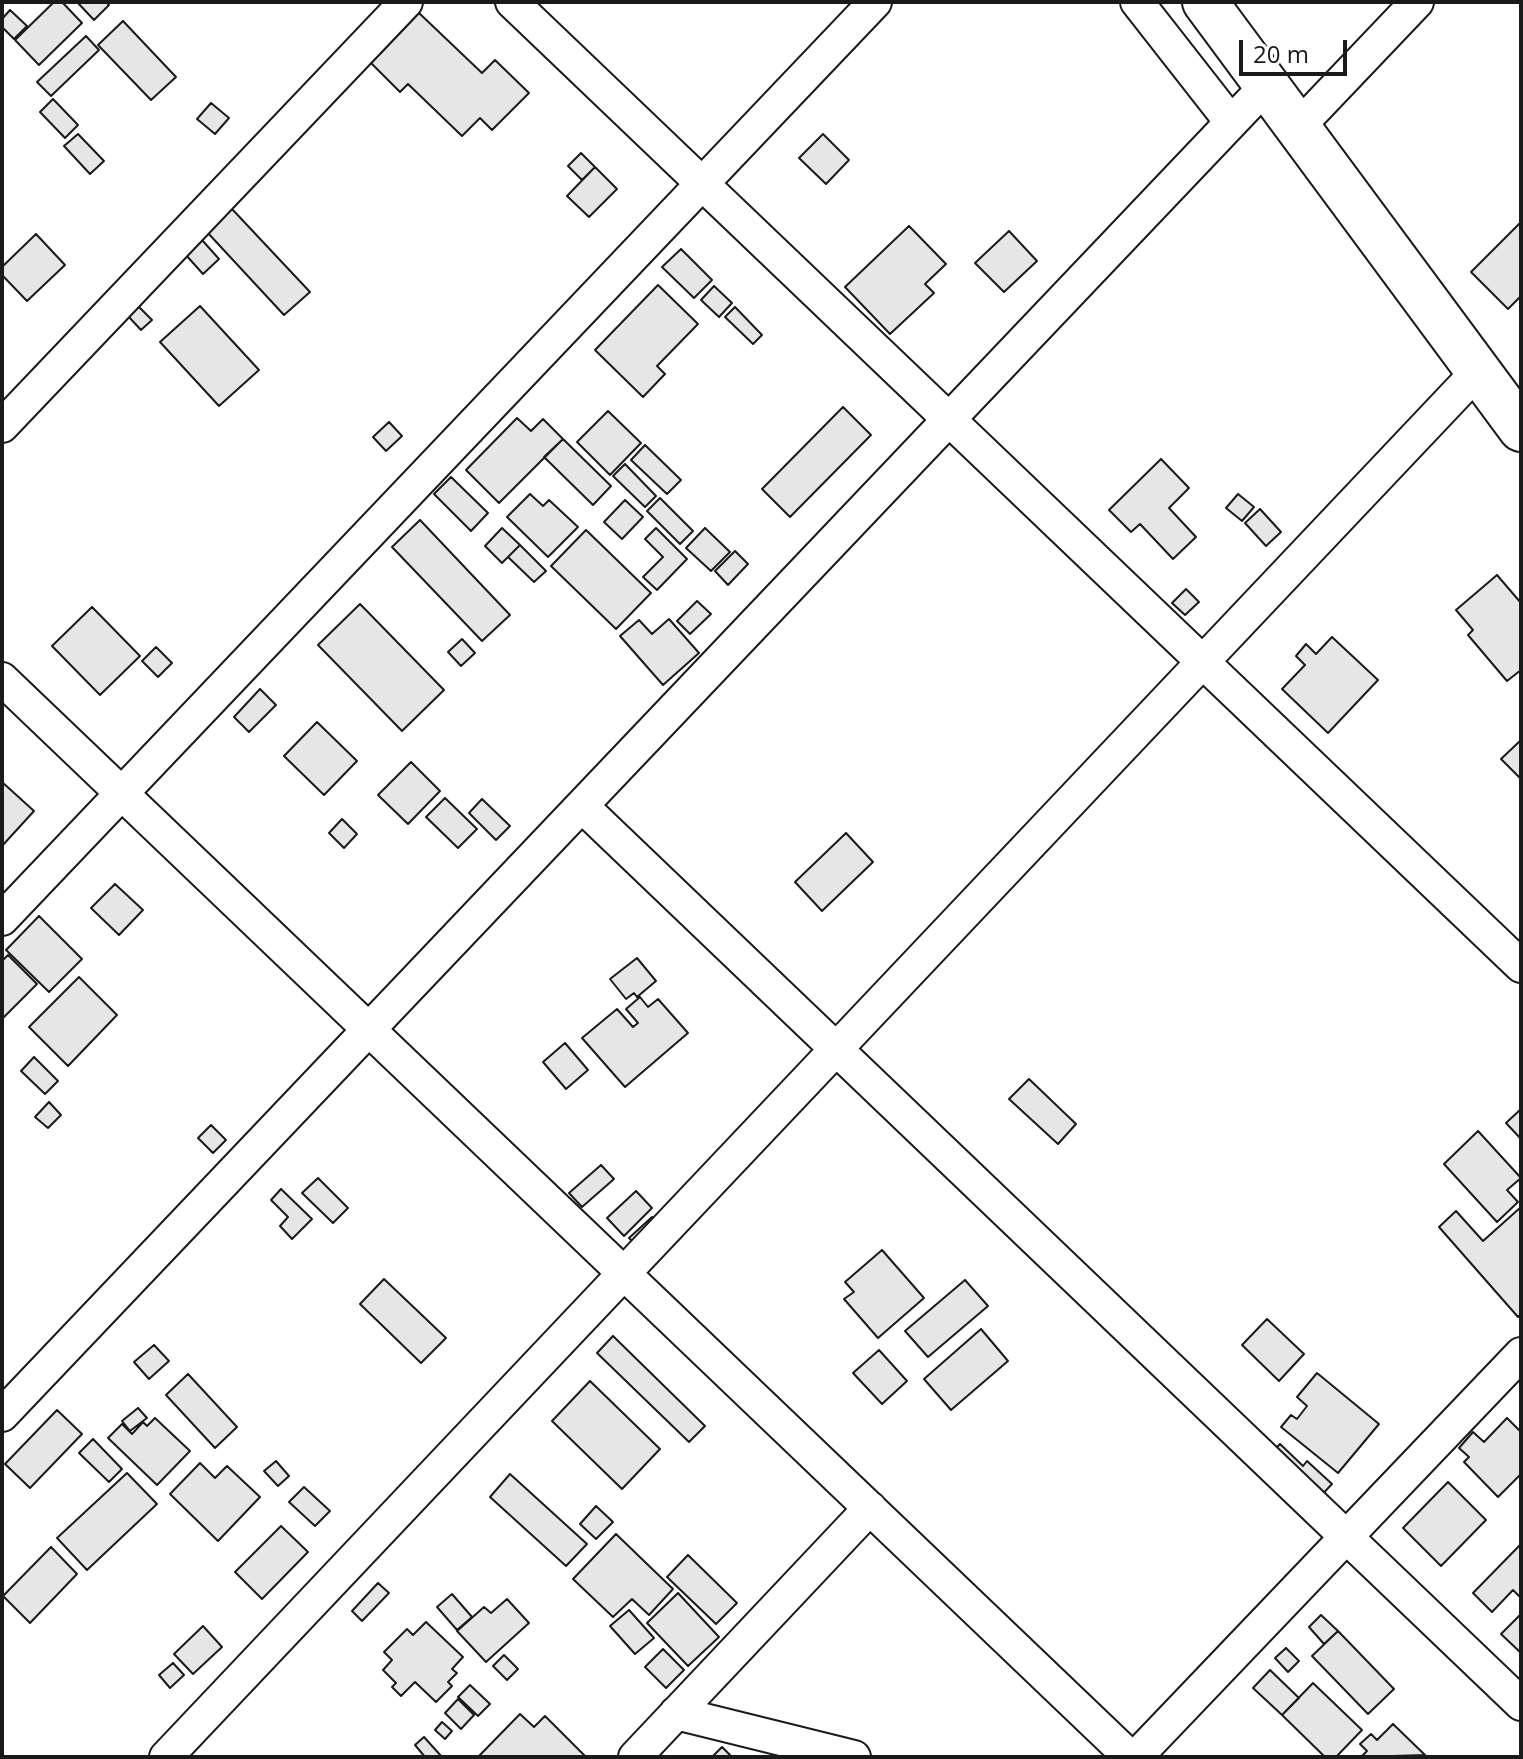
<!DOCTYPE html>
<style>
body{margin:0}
#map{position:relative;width:1523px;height:1759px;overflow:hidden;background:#fff;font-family:"Open Sans",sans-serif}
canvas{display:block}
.frame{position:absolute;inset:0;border:4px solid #1a1a1a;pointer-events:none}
.scale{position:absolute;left:1239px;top:40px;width:108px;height:36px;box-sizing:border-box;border:4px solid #1a1a1a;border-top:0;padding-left:10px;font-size:24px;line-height:28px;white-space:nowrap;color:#1a1a1a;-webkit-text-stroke:6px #fff;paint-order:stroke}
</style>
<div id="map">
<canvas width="1523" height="1759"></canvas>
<div class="frame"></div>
<div class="scale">20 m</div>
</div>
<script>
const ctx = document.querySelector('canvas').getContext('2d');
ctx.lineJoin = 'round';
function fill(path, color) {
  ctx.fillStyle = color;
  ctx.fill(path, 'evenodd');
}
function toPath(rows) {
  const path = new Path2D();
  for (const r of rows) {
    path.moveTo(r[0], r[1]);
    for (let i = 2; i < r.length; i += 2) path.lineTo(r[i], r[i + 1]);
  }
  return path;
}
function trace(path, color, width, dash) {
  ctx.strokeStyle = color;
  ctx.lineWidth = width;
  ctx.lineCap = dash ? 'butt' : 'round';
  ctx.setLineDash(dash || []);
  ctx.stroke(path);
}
const building = toPath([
 [54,2,62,2,82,23,39,65,15,40,54,2],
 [77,2,106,2,109,5,94,20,77,2],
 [10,10,27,26,14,39,2,27,2,19,10,10],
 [419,13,482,73,495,60,529,93,492,130,480,118,462,136,408,84,400,92,371,63,419,13],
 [123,21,176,77,151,100,98,45,123,21],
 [86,36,99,50,51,96,37,82,86,36],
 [53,99,78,125,65,138,40,112,53,99],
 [211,103,229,118,215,134,197,119,211,103],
 [78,134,104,161,90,174,64,146,78,134],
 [823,134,849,160,826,184,799,158,823,134],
 [581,153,595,167,582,180,568,166,581,153],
 [595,167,617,189,589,217,567,196,595,167],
 [232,209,310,292,284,315,207,232,232,209],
 [1521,222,1521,296,1508,309,1471,272,1521,222],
 [909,226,946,264,925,284,934,293,890,334,845,287,909,226],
 [1009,231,1037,261,1004,292,975,263,1009,231],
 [36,234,65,265,27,301,2,275,2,267,36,234],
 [202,240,219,259,203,274,185,254,202,240],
 [681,249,712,280,694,298,662,267,681,249],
 [658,285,698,324,657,366,665,374,643,397,595,350,658,285],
 [714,286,732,303,719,317,701,300,714,286],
 [138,306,152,320,141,330,128,316,138,306],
 [200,306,259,370,219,406,160,342,200,306],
 [735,307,762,335,753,344,725,317,735,307],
 [843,407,871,435,790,517,762,489,843,407],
 [608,411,641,443,610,475,577,442,608,411],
 [517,418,531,431,543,419,563,439,499,503,466,470,517,418],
 [389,422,402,436,386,451,373,437,389,422],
 [563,439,611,486,593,505,544,457,563,439],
 [645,445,681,480,667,494,631,460,645,445],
 [1161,459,1189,488,1169,508,1196,537,1173,559,1140,524,1131,532,1109,510,1161,459],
 [625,464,656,496,645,507,613,476,625,464],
 [451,477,488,513,471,531,434,494,451,477],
 [530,494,543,506,549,500,578,527,548,557,507,517,530,494],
 [1238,494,1254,507,1242,521,1226,508,1238,494],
 [660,498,693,531,680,544,647,511,660,498],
 [625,500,643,517,622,539,604,522,625,500],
 [1260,509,1281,532,1266,546,1245,523,1260,509],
 [420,520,510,615,482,641,392,547,420,520],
 [502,528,520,545,502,563,485,546,502,528],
 [656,528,687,559,657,590,643,577,663,557,645,539,656,528],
 [705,528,730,552,711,571,686,548,705,528],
 [586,530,651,593,616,629,551,566,586,530],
 [520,545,546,571,534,582,508,557,520,545],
 [735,551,748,564,728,585,715,571,735,551],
 [1497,575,1521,603,1521,670,1507,681,1468,635,1473,630,1456,610,1497,575],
 [1186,589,1199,602,1185,615,1172,603,1186,589],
 [697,601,711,614,690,634,677,621,697,601],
 [360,604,444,690,402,731,318,645,360,604],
 [92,607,140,656,100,695,52,646,92,607],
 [669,619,699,653,663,685,620,636,639,620,652,634,669,619],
 [1332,637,1378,680,1328,733,1282,689,1305,665,1296,656,1306,644,1316,654,1332,637],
 [462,639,475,653,461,666,448,652,462,639],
 [156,647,172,663,158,677,142,661,156,647],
 [260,689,276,705,249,732,234,717,260,689],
 [317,722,357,761,324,795,284,756,317,722],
 [1521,740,1521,778,1520,778,1501,759,1521,740],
 [411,762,440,791,408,824,378,795,411,762],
 [2,782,34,811,2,846,2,782],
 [445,798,477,829,458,848,426,817,445,798],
 [482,799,510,826,496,840,469,813,482,799],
 [342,819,357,834,344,848,329,833,342,819],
 [846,833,873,862,822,911,795,882,846,833],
 [115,884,143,910,119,935,91,908,115,884],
 [39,916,82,959,49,992,6,950,39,916],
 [8,955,37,984,2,1019,2,961,8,955],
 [637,958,656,981,637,997,634,993,626,999,610,979,637,958],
 [79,977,117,1015,68,1066,29,1027,79,977],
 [640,997,648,1007,658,999,688,1033,625,1087,582,1038,617,1009,633,1027,638,1023,626,1009,640,997],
 [565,1043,588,1070,566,1089,543,1062,565,1043],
 [34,1057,58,1081,45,1094,21,1071,34,1057],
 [1029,1079,1076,1124,1058,1144,1009,1099,1029,1079],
 [49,1102,61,1115,48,1128,35,1117,49,1102],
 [1521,1109,1521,1139,1506,1123,1521,1109],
 [211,1125,226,1140,213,1153,198,1138,211,1125],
 [1478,1131,1521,1178,1507,1190,1518,1202,1497,1222,1444,1164,1478,1131],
 [601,1165,614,1179,582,1207,569,1193,601,1165],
 [318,1178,348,1208,333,1223,302,1193,318,1178],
 [281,1189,312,1219,292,1239,280,1226,288,1217,271,1200,281,1189],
 [636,1191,652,1208,624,1236,607,1218,636,1191],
 [1521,1207,1521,1314,1518,1317,1439,1227,1456,1211,1483,1241,1521,1207],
 [652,1217,662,1228,639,1248,629,1238,652,1217],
 [882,1250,924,1298,878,1338,844,1299,854,1292,845,1282,882,1250],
 [384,1279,446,1338,421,1363,360,1304,384,1279],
 [965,1280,988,1306,928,1357,905,1331,965,1280],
 [1267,1319,1304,1354,1279,1381,1242,1345,1267,1319],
 [981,1329,1008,1361,951,1410,924,1379,981,1329],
 [613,1336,705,1426,689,1442,597,1353,613,1336],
 [154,1345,169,1361,149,1379,134,1362,154,1345],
 [879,1350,907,1381,882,1404,853,1373,879,1350],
 [1317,1373,1379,1424,1338,1473,1281,1427,1291,1415,1297,1419,1307,1406,1297,1397,1317,1373],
 [188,1374,237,1427,215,1448,166,1395,188,1374],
 [590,1381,660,1449,622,1489,552,1421,590,1381],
 [138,1408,147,1418,130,1431,122,1421,138,1408],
 [57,1410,82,1434,30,1488,5,1464,57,1410],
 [155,1418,190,1451,157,1485,108,1438,122,1424,132,1434,143,1422,147,1426,155,1418],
 [1507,1418,1521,1432,1521,1474,1498,1497,1464,1462,1469,1457,1459,1448,1473,1432,1484,1442,1507,1418],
 [93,1439,122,1469,109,1482,79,1453,93,1439],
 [1280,1444,1303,1466,1307,1461,1332,1484,1317,1500,1268,1456,1280,1444],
 [276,1461,289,1476,278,1486,264,1471,276,1461],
 [200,1463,215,1478,227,1466,260,1497,218,1541,170,1494,200,1463],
 [127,1473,157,1504,87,1570,57,1538,127,1473],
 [510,1474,587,1544,566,1566,490,1497,510,1474],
 [1448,1482,1486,1520,1441,1566,1403,1528,1448,1482],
 [304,1487,330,1511,315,1526,289,1502,304,1487],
 [596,1506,613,1522,596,1539,580,1524,596,1506],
 [281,1526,308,1552,262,1599,235,1572,281,1526],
 [616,1534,673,1589,649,1615,632,1599,613,1617,573,1579,616,1534],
 [1521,1544,1521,1598,1513,1590,1492,1612,1473,1593,1521,1544],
 [51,1547,77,1574,30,1623,3,1596,51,1547],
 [688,1555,737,1603,716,1624,667,1577,688,1555],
 [378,1583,389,1593,362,1621,352,1611,378,1583],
 [678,1593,719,1637,688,1666,647,1623,678,1593],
 [452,1594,472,1617,457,1630,437,1607,452,1594],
 [507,1599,529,1623,486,1662,457,1631,484,1607,491,1613,507,1599],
 [629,1610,654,1638,635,1654,610,1626,629,1610],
 [1521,1614,1521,1653,1501,1634,1521,1614],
 [1321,1615,1338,1631,1324,1644,1309,1627,1321,1615],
 [426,1622,463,1657,452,1669,457,1673,448,1682,452,1686,436,1702,415,1682,401,1696,392,1687,396,1683,383,1670,392,1660,384,1652,407,1629,413,1635,426,1622],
 [203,1626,222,1647,193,1674,174,1654,203,1626],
 [1338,1631,1394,1689,1368,1714,1312,1656,1338,1631],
 [1286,1648,1299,1661,1288,1672,1275,1658,1286,1648],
 [663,1649,684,1670,666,1688,645,1667,663,1649],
 [504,1655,518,1669,507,1680,493,1666,504,1655],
 [173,1663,184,1675,170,1688,159,1675,173,1663],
 [1270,1670,1299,1698,1282,1715,1253,1688,1270,1670],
 [1313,1683,1362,1730,1336,1757,1325,1757,1282,1715,1313,1683],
 [470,1685,490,1704,478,1716,458,1697,470,1685],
 [458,1699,474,1715,461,1729,445,1713,458,1699],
 [520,1714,534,1727,545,1716,586,1757,478,1757,520,1714],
 [442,1722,452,1731,445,1739,435,1730,442,1722],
 [1393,1724,1425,1755,1361,1757,1367,1751,1360,1744,1371,1734,1377,1740,1393,1724],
 [424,1737,442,1757,425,1757,415,1745,424,1737],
 [722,1747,732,1757,712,1757,722,1747]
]);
const minor = toPath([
 [512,2,1521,966],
 [1137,2,1231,122],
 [1298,127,1417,2],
 [2,426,406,2],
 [2,679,1130,1757],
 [582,806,1521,1704],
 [2,919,875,2],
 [2,1415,1267,85],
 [676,1713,854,1757],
 [166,1757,1478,371],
 [635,1757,870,1508],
 [1136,1757,1521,1354]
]);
const secondary = toPath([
 [1205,2,1521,429]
]);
fill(building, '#e6e6e6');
trace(building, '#1a1a1a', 2);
trace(minor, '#1a1a1a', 36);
trace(secondary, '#1a1a1a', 48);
trace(minor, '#fff', 32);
trace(secondary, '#fff', 44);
</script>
